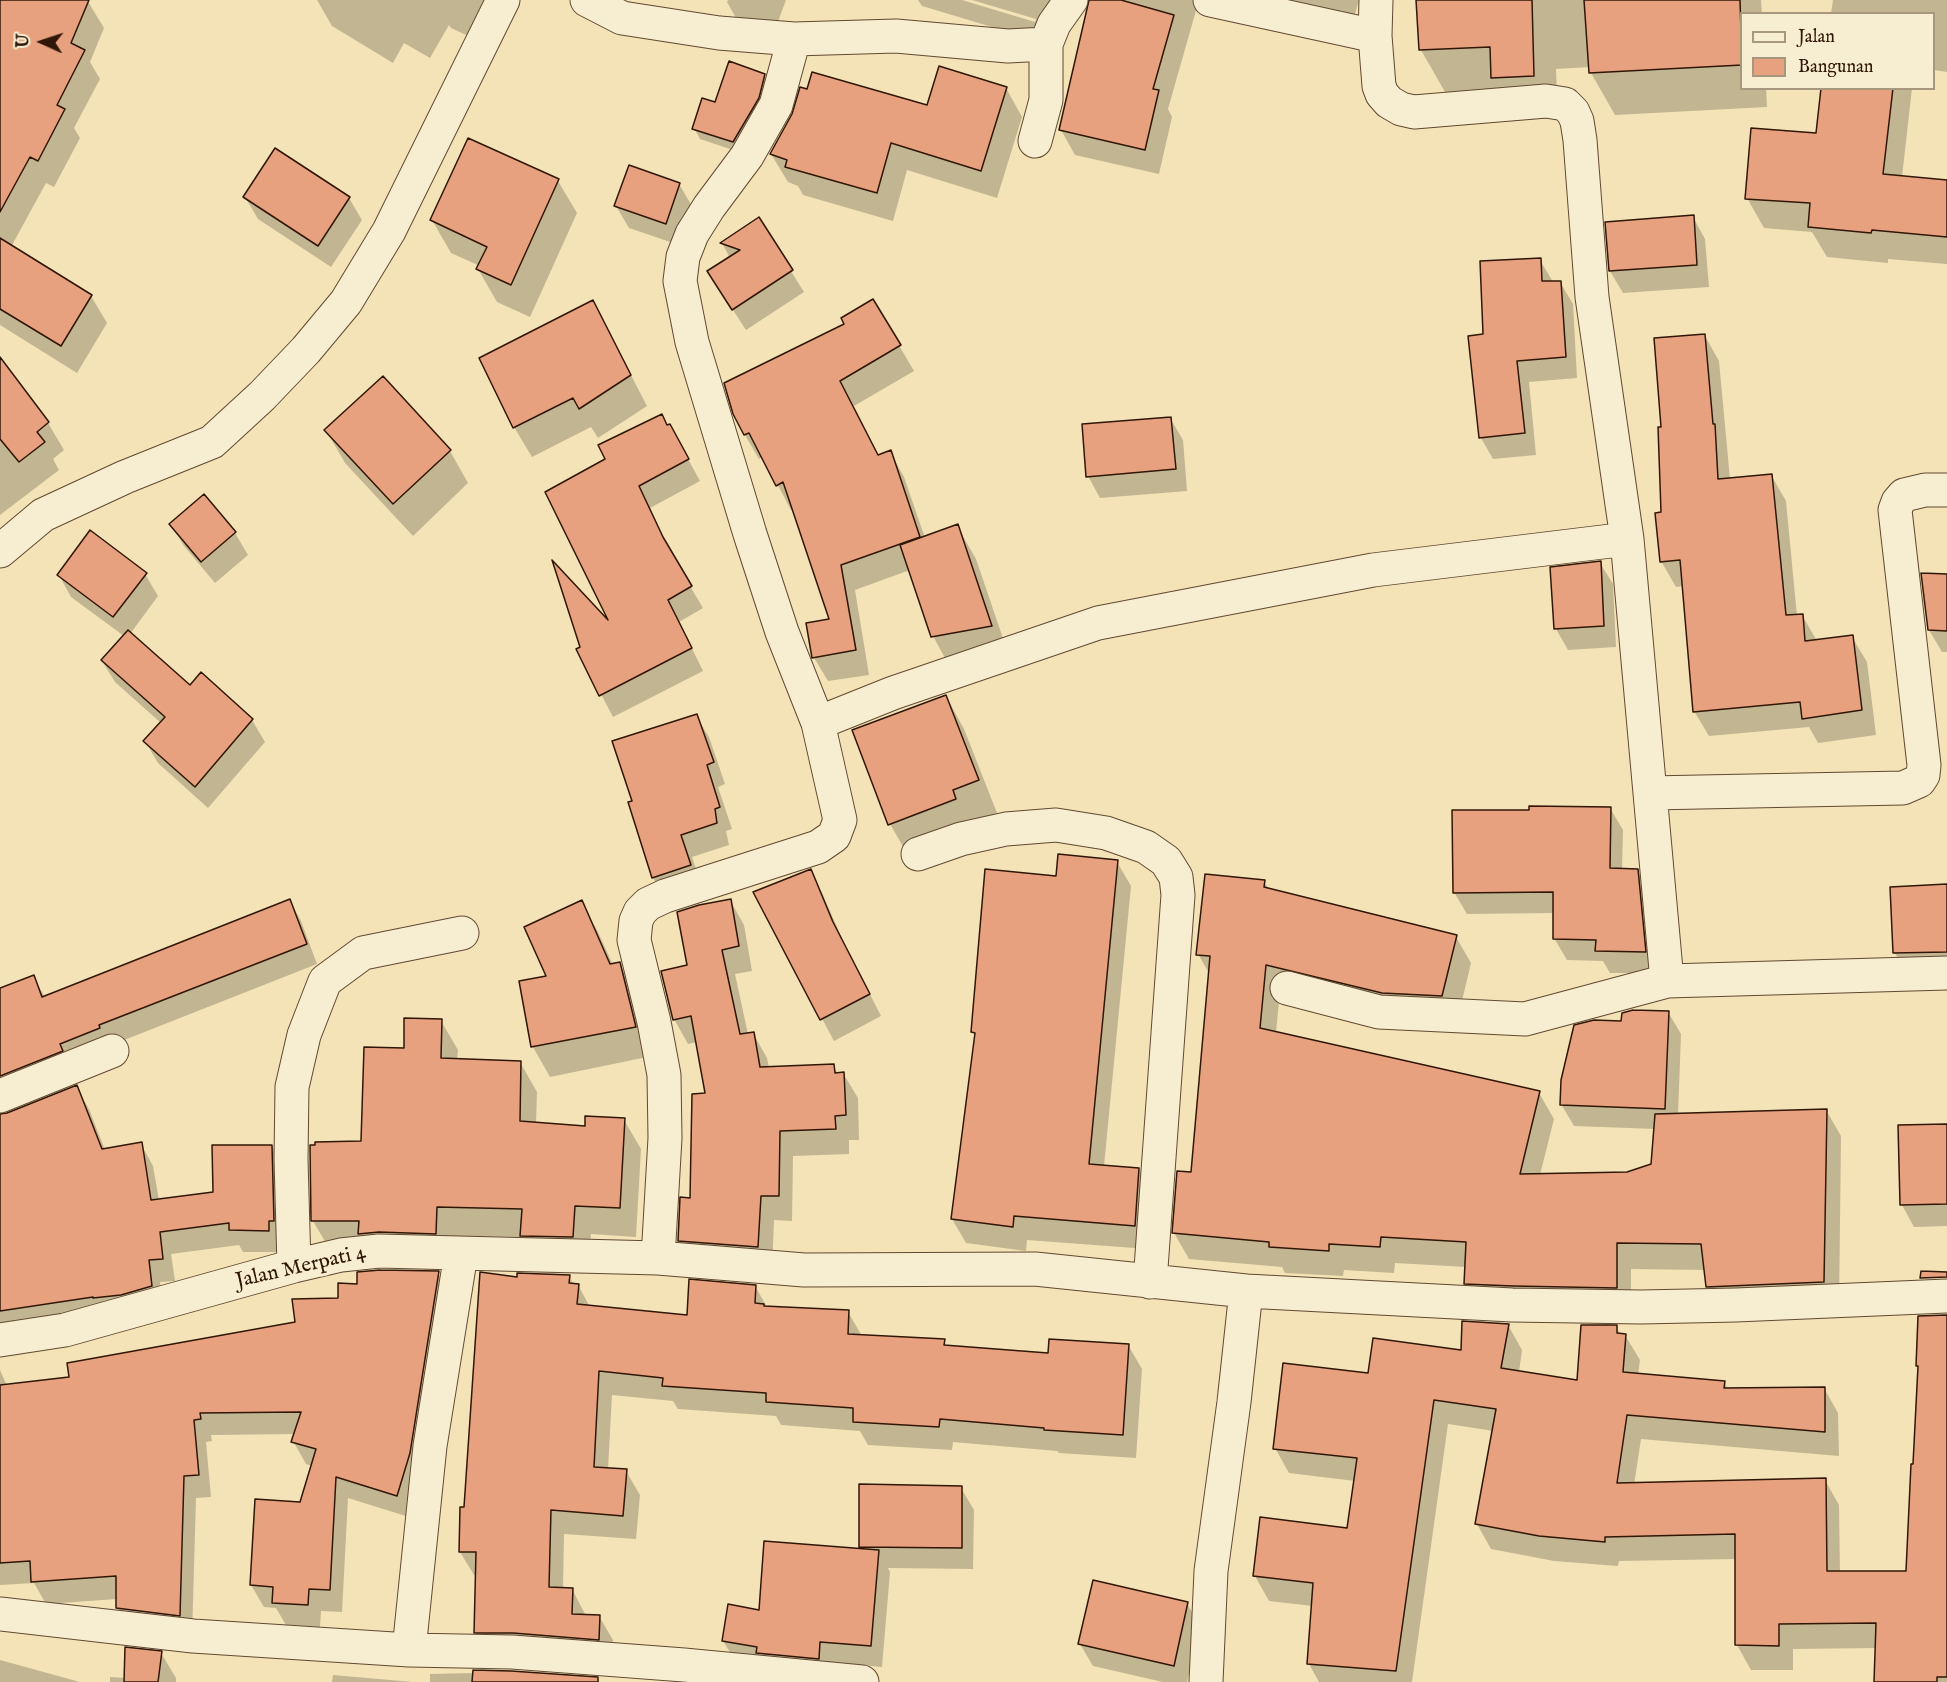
<!DOCTYPE html>
<style>
body{margin:0}
#map{position:relative;width:1947px;height:1682px;overflow:hidden;background:#f3e3b6;font-family:"IM FELL English",serif}
canvas{display:block}
.legend{position:absolute;left:1740px;top:12px;width:195px;height:78px;box-sizing:border-box;background:#f7edd0;border:2px solid #a7977f;margin:0;padding:8px 10px;list-style:none;font-size:18px;color:#301606}
.legend li{display:flex;align-items:center;gap:12px;height:30px}
.legend b{width:30px;border:2px solid #a7977f}
.north{position:absolute;left:12px;top:12px;width:60px;height:60px;-webkit-text-stroke:4px #f7edd0;paint-order:stroke;rotate:273deg;font-size:16px;font-weight:700;line-height:24px;text-align:center;color:#301606}
.north::after{content:'';display:block;margin:auto;width:21px;height:27px;background:#301606;clip-path:polygon(50% 0,100% 100%,50% 72%,0 100%)}
</style>
<div id="map">
<canvas width="1947" height="1682"></canvas>
<ul class="legend">
<li><b style="height:8px;background:#f7edd0"></b>Jalan</li>
<li><b style="height:16px;background:#e8a17f"></b>Bangunan</li>
</ul>
<div class="north">U</div>
</div>
<script>
const ctx = document.querySelector('canvas').getContext('2d');
ctx.lineJoin = 'round';
function fill(path, color) {
  ctx.fillStyle = color;
  ctx.fill(path, 'evenodd');
}
function toPath(rows) {
  const path = new Path2D();
  for (const r of rows) {
    path.moveTo(r[0], r[1]);
    for (let i = 2; i < r.length; i += 2) path.lineTo(r[i], r[i + 1]);
  }
  return path;
}
function trace(path, color, width, dash) {
  ctx.strokeStyle = color;
  ctx.lineWidth = width;
  ctx.lineCap = dash ? 'butt' : 'round';
  ctx.setLineDash(dash || []);
  ctx.stroke(path);
}
function drawText(font, color, halo, rows, align = 'center') {
  ctx.font = font + ' "IM FELL English",serif';
  ctx.lineWidth = 6;
  ctx.setLineDash([]);
  ctx.textBaseline = 'middle';
  ctx.strokeStyle = halo;
  ctx.fillStyle = color;
  for (const [text, x, y, turn = 0] of rows) {
    ctx.save();
    ctx.translate(x, y);
    ctx.rotate((+turn || 0) * Math.PI / 180);
    ctx.textAlign = isNaN(turn) ? turn : align;
    if (halo) ctx.strokeText(text, 0, 0);
    ctx.fillText(text, 0, 0);
    ctx.restore();
  }
}
const shadow = toPath([
 [8,0,87,0,104,28,90,62,100,79,74,128,80,138,54,187,46,183,11,247,91,296,107,323,77,373,0,325,0,8],
 [317,0,499,0,479,41,451,28,449,25,430,58,404,43,393,63,332,26],
 [728,0,786,0,772,38,741,27,727,2],
 [918,0,962,0,1035,22,1036,19,972,0,1055,0,1042,42,922,6],
 [1091,0,1199,0,1168,109,1172,117,1159,174,1075,155,1061,130],
 [1231,0,1359,0,1350,32],
 [1418,0,1761,0,1762,14,1742,14,1742,88,1766,88,1767,107,1615,115,1591,73,1590,67,1556,69,1558,118,1517,120,1499,90,1445,92,1421,50],
 [1833,0,1947,0,1947,72,1934,70,1934,14,1831,14],
 [764,75,770,86,739,152,700,139,694,128,716,104],
 [1006,88,1022,117,997,198,907,170,893,221,803,195,798,186,788,182,771,154,928,106],
 [1822,88,1912,88,1902,177,1947,181,1947,264,1888,259,1888,263,1827,257,1812,232,1764,228,1747,198,1817,135],
 [275,150,349,198,362,220,331,267,258,219,245,197],
 [558,181,577,213,530,317,497,302,478,269,480,266,451,253,432,220],
 [679,184,692,206,679,245,629,228,616,206],
 [1693,217,1705,239,1709,287,1623,293,1610,271,1607,223],
 [759,220,804,292,746,330,722,293,730,258,722,243],
 [1540,260,1553,282,1560,282,1573,304,1577,378,1529,382,1536,455,1493,459,1481,438,1484,336],
 [873,301,914,371,854,406,879,456,890,452,904,477,925,538,957,526,976,559,1010,659,951,669,933,636,910,570,855,590,869,675,828,681,813,656,831,620,793,509,791,510,763,457,759,459,745,435,846,325],
 [593,302,647,406,598,438,591,427,532,457,514,427],
 [1705,336,1719,361,1730,479,1771,475,1786,501,1797,616,1802,615,1817,641,1852,637,1867,662,1876,735,1818,743,1809,727,1709,736,1694,711,1684,586,1676,587,1661,561,1663,428],
 [13,378,48,423,64,450,53,459,59,470,0,515,0,388],
 [1170,418,1183,440,1187,491,1100,498,1088,476],
 [326,430,450,451,468,483,413,536,345,463],
 [682,448,700,481,650,508,674,559,703,608,679,622,703,671,613,717,578,650,612,627,547,492],
 [204,496,235,533,248,555,215,583,184,546,171,524],
 [1600,563,1613,584,1616,647,1568,650,1556,629],
 [145,574,158,596,130,634,190,687,252,720,265,742,208,808,158,763,145,741,161,723,115,682,102,661,124,636,71,597,59,575],
 [1947,575,1947,652,1942,652,1929,630],
 [946,696,964,729,997,813,970,823,909,857,890,824],
 [696,716,709,737,725,784,718,787,732,829,726,831,729,845,692,857,702,887,666,899,653,878,630,803,634,802],
 [1610,808,1623,830,1622,870,1637,870,1650,892,1657,973,1610,973,1603,961,1567,960,1554,938,1554,913,1467,914,1454,892,1530,811],
 [1117,862,1131,886,1104,1166,1139,1169,1152,1193,1148,1249,1027,1240,1026,1251,966,1243,952,1219,976,1038,973,1032,1057,878],
 [810,871,822,893,845,945,881,1016,834,1041,755,893],
 [1264,882,1269,889,1456,937,1471,963,1457,1022,1280,990,1276,1033,1539,1093,1554,1119,1540,1175,1627,1174,1653,1165,1656,1129,1574,1126,1561,1104,1623,1023,1668,1012,1681,1034,1678,1115,1826,1110,1841,1136,1839,1308,1722,1313,1707,1286,1705,1270,1631,1269,1631,1314,1481,1310,1466,1283,1466,1267,1395,1263,1394,1273,1344,1270,1343,1276,1285,1273,1282,1267,1189,1259,1174,1233,1192,1173,1210,975,1198,954],
 [1947,886,1947,973,1907,975,1895,953],
 [730,900,744,925,752,971,735,974,748,1034,753,1033,767,1058,769,1068,833,1065,838,1074,843,1073,858,1098,859,1140,849,1140,849,1154,793,1156,792,1221,774,1220,772,1272,694,1265,679,1240,692,1199,706,1095,697,1042,688,1044,674,1019,689,966],
 [290,901,301,921,317,964,109,1046,0,1103,0,990,33,977,45,997],
 [581,902,598,932,613,965,619,964,637,994,652,1056,550,1077,533,1047,521,982,548,977],
 [441,1021,458,1050,457,1060,520,1062,537,1092,536,1123,586,1127,624,1120,641,1149,636,1237,591,1234,589,1266,538,1264,522,1237,453,1236,452,1262,330,1250,313,1221,363,1143,405,1050],
 [76,1087,89,1109,105,1150,141,1144,153,1166,159,1200,214,1193,272,1146,284,1168,281,1252,243,1252,239,1245,171,1254,175,1281,160,1282,164,1308,0,1336,0,1116],
 [1947,1125,1947,1226,1914,1227,1902,1205],
 [438,1273,451,1295,409,1517,348,1498,342,1612,321,1611,320,1627,286,1625,276,1608,264,1607,251,1585,302,1503,312,1466,306,1464,293,1441,295,1434,211,1435,212,1441,206,1442,211,1497,196,1498,192,1637,130,1630,117,1608,117,1599,46,1604,34,1583,0,1585,0,1370,7,1386,71,1378,297,1324,340,1299,358,1285],
 [569,1276,574,1285,578,1285,590,1307,688,1316,755,1286,767,1307,848,1312,862,1336,944,1341,947,1346,1050,1355,1128,1345,1142,1369,1136,1458,1059,1453,1057,1451,953,1442,952,1450,868,1445,860,1431,781,1425,776,1416,678,1409,673,1401,612,1395,608,1469,626,1471,640,1495,636,1539,564,1534,563,1589,572,1589,586,1616,599,1616,613,1640,612,1663,489,1656,475,1632,477,1575,474,1575,460,1552,466,1509,518,1278],
 [1947,1316,1947,1682,1876,1682,1877,1648,1793,1649,1793,1670,1751,1670,1737,1645,1736,1559,1619,1561,1618,1566,1554,1561,1491,1549,1477,1524,1494,1431,1448,1424,1412,1682,1319,1682,1309,1664,1313,1606,1269,1601,1255,1576,1348,1529,1355,1481,1289,1473,1275,1448,1370,1374,1463,1352,1508,1325,1522,1350,1519,1372,1579,1382,1616,1327,1621,1335,1625,1335,1640,1360,1638,1375,1724,1382,1728,1389,1824,1388,1838,1413,1839,1456,1641,1439,1634,1485,1825,1480,1839,1505,1840,1573,1908,1572,1920,1370,1917,1366],
 [961,1488,974,1510,973,1569,888,1568,890,1572,882,1667,832,1662,830,1679,736,1662,723,1641,760,1612,862,1550,860,1546],
 [1187,1604,1200,1625,1187,1682,1163,1682,1093,1666,1080,1644],
 [161,1653,176,1678,176,1682,110,1682,110,1677,126,1678],
 [0,1660,80,1682,0,1682],
 [474,1673,597,1679,599,1682,430,1682,430,1674],
 [333,1675,413,1682,332,1682]
]);
const building = toPath([
 [0,0,89,0,71,43,85,50,57,105,65,109,38,161,30,157,0,212,0,0],
 [1089,0,1121,0,1174,15,1153,89,1159,90,1145,150,1059,130,1089,0],
 [1416,0,1532,0,1534,76,1491,78,1490,47,1419,50,1416,0],
 [1584,0,1740,0,1742,65,1589,73,1584,0],
 [729,61,765,74,759,98,733,142,692,129,702,98,715,102,729,61],
 [939,66,1007,87,981,171,891,143,877,193,785,167,787,160,770,154,792,114,800,87,807,89,812,72,927,105,939,66],
 [1821,88,1893,88,1883,174,1947,180,1947,237,1872,230,1871,233,1808,227,1810,203,1745,199,1751,128,1816,133,1821,88],
 [468,138,559,179,511,285,476,269,487,247,430,220,468,138],
 [275,148,350,197,318,246,243,197,275,148],
 [629,165,680,183,666,224,614,206,629,165],
 [1694,215,1697,265,1609,271,1605,222,1694,215],
 [759,217,793,270,732,310,707,271,740,250,720,243,759,217],
 [0,238,92,295,61,346,0,309,0,238],
 [1541,258,1542,281,1561,281,1566,357,1517,361,1525,433,1479,438,1468,336,1483,334,1480,261,1541,258],
 [873,299,901,345,840,381,878,455,891,450,920,537,841,565,856,650,812,658,806,623,829,619,783,482,776,486,749,433,744,435,733,414,724,383,844,324,841,318,873,299],
 [593,300,631,375,579,409,573,398,513,428,479,358,593,300],
 [1705,334,1713,424,1715,424,1718,479,1772,474,1786,615,1803,614,1805,641,1853,635,1862,710,1802,719,1800,702,1693,712,1680,560,1660,562,1655,513,1661,512,1658,427,1661,427,1654,338,1705,334],
 [0,357,49,422,37,432,45,442,19,462,0,439,0,357],
 [383,376,451,450,393,504,324,430,383,376],
 [662,414,667,425,670,424,689,459,639,486,663,537,692,586,668,600,692,648,599,696,576,649,580,647,552,560,608,620,545,492,605,459,598,445,662,414],
 [1171,417,1176,469,1086,477,1082,424,1171,417],
 [204,494,236,532,201,562,169,524,204,494],
 [958,524,992,626,931,637,900,545,958,524],
 [90,530,147,573,113,617,57,575,90,530],
 [1601,561,1604,626,1554,629,1550,567,1601,561],
 [1921,573,1947,574,1947,631,1928,630,1921,573],
 [128,630,190,685,201,672,253,719,195,787,143,741,165,717,101,660,128,630],
 [946,695,979,780,953,790,956,799,888,825,852,730,946,695],
 [697,714,714,762,707,765,720,807,715,809,717,823,681,835,691,865,652,878,628,802,632,801,612,741,697,714],
 [1529,806,1611,807,1610,868,1638,869,1646,952,1595,951,1596,940,1553,939,1553,892,1453,893,1452,810,1529,810,1529,806],
 [1058,854,1118,860,1089,1164,1139,1168,1135,1226,1014,1216,1013,1227,951,1219,975,1033,971,1032,985,869,1056,876,1058,854],
 [811,869,833,922,870,994,820,1020,753,892,811,869],
 [1205,874,1265,880,1264,887,1457,935,1442,996,1382,993,1266,965,1260,1028,1540,1091,1520,1174,1627,1172,1651,1164,1655,1114,1827,1109,1824,1282,1706,1287,1701,1244,1617,1243,1617,1288,1513,1286,1464,1284,1466,1242,1381,1237,1380,1247,1329,1244,1329,1251,1269,1247,1269,1242,1172,1233,1177,1171,1191,1172,1210,956,1196,955,1205,874],
 [1947,884,1947,952,1893,953,1890,887,1947,884],
 [290,899,307,944,99,1025,100,1028,60,1044,63,1051,0,1076,0,988,34,975,42,997,290,899],
 [731,899,739,946,722,950,740,1034,754,1032,760,1067,834,1064,835,1073,844,1072,846,1115,835,1116,836,1129,780,1131,779,1196,761,1196,758,1247,678,1241,680,1197,690,1198,692,1094,705,1093,691,1016,673,1020,661,971,687,965,677,912,699,905,731,899],
 [582,900,610,964,620,962,636,1027,531,1047,519,981,546,976,524,927,582,900],
 [1633,1010,1669,1011,1665,1109,1560,1105,1561,1080,1574,1025,1594,1020,1621,1021,1622,1013,1633,1010],
 [404,1018,442,1019,441,1058,521,1061,520,1121,585,1126,585,1116,625,1118,620,1208,575,1206,573,1237,520,1236,522,1209,437,1207,436,1234,379,1232,358,1234,359,1221,311,1221,310,1145,315,1145,315,1142,361,1141,364,1047,404,1048,404,1018],
 [77,1085,102,1149,142,1142,151,1200,213,1192,212,1145,272,1145,274,1221,269,1221,269,1231,229,1230,229,1223,160,1232,163,1259,149,1260,152,1286,121,1295,93,1298,93,1297,0,1311,0,1114,7,1113,77,1085],
 [1947,1124,1947,1204,1900,1205,1898,1125,1947,1124],
 [380,1270,439,1271,410,1453,397,1496,336,1477,330,1590,309,1589,308,1605,272,1603,273,1587,250,1585,255,1499,300,1502,316,1449,291,1442,301,1412,200,1413,201,1419,194,1420,199,1475,184,1476,180,1616,116,1608,116,1576,31,1582,30,1561,0,1563,0,1385,69,1377,67,1363,295,1322,292,1299,338,1298,338,1283,357,1284,357,1272,380,1270],
 [1921,1271,1947,1272,1947,1277,1920,1278,1921,1271],
 [480,1272,517,1277,517,1273,570,1275,569,1283,579,1284,577,1304,687,1315,689,1279,756,1285,755,1303,764,1304,764,1306,849,1310,848,1334,945,1339,944,1345,1048,1353,1049,1339,1129,1344,1123,1435,1044,1430,1044,1428,940,1419,939,1427,853,1422,853,1408,766,1402,766,1393,662,1386,663,1378,599,1371,594,1467,627,1469,623,1516,551,1510,549,1587,573,1588,572,1614,600,1615,599,1640,513,1633,474,1633,476,1552,459,1552,460,1507,464,1507,480,1272],
 [1947,1315,1947,1677,1937,1677,1937,1682,1874,1682,1876,1623,1779,1624,1779,1646,1735,1645,1735,1534,1605,1537,1605,1542,1539,1536,1475,1524,1496,1409,1434,1400,1396,1671,1307,1664,1313,1583,1253,1576,1260,1517,1347,1528,1357,1458,1273,1449,1283,1363,1368,1373,1373,1338,1461,1350,1462,1321,1509,1324,1501,1368,1577,1380,1581,1325,1617,1325,1617,1333,1626,1334,1623,1372,1725,1381,1724,1388,1825,1387,1825,1432,1627,1415,1617,1483,1826,1478,1827,1571,1906,1571,1911,1464,1913,1464,1918,1366,1916,1366,1918,1316,1947,1315],
 [859,1484,962,1486,962,1548,859,1547,859,1484],
 [764,1541,879,1550,871,1646,820,1642,819,1659,756,1653,757,1647,722,1641,728,1604,759,1610,764,1541],
 [1093,1580,1188,1602,1174,1666,1078,1644,1093,1580],
 [125,1647,162,1651,158,1682,124,1682,125,1647],
 [473,1670,511,1671,598,1677,598,1682,472,1682,473,1670]
]);
const minor = toPath([
 [587,0,622,18,719,33,794,39,896,36,1008,46,1046,44,1054,24,1071,0],
 [1210,0,1375,36,1379,86,1382,94,1389,102,1401,109,1414,112,1546,101,1565,104,1573,112,1577,121,1580,140,1592,297,1627,539,1667,981],
 [1375,36,1376,0],
 [1035,141,1046,100,1046,44],
 [0,551,43,515,125,477,212,442,262,396,306,350,346,302,389,231,503,0],
 [818,723,893,693,1098,623,1373,570,1627,539],
 [1650,793,1903,788,1919,781,1923,775,1924,765,1895,510,1898,502,1904,495,1925,490,1947,490],
 [918,854,961,839,1006,829,1056,825,1106,833,1146,847,1166,861,1176,877,1178,895,1150,1282],
 [1287,988,1379,1012,1525,1019,1667,981,1947,973],
 [0,1096,112,1051],
 [658,1258,665,1138,664,1075,654,1022,634,940,636,921,640,912,648,904,665,896,818,847,834,836,840,820,818,723,782,632,750,534,692,342,680,281,683,257,692,234,709,207,747,156,776,105,794,39],
 [294,1266,291,1159,292,1087,304,1035,325,981,363,953,462,933],
 [0,1340,65,1330,294,1266,341,1255,379,1251,658,1258,804,1270,1035,1269,1246,1291,1512,1305,1641,1307,1736,1305,1947,1296],
 [0,1614,193,1636,409,1650,512,1652,684,1665,862,1682],
 [409,1650,430,1446,461,1254],
 [1206,1682,1211,1571,1234,1402,1246,1291]
]);
const streetNames = [
 ["Jalan Merpati 4",301,1268,-13]
];
fill(shadow, '#0003');
fill(building, '#e8a17f');
trace(building, '#301606', 1.5);
trace(minor, '#614932', 35);
trace(minor, '#f7edd0', 33);
drawText('21px', '#301606', '#f7edd0', streetNames);
</script>
